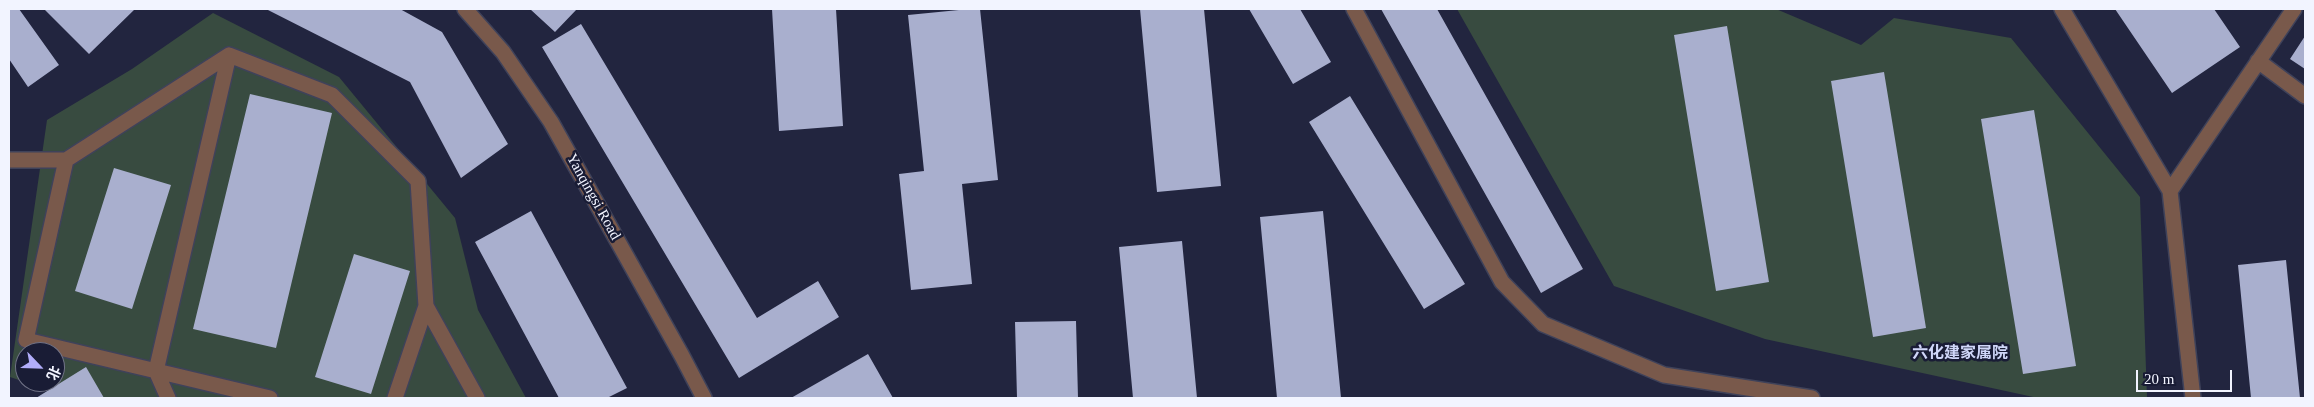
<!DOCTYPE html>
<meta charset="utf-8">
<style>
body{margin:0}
#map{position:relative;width:2314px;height:407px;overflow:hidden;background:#22253f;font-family:"Times New Roman","Noto Sans SC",serif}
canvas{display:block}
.frame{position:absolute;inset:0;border:10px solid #f2f4ff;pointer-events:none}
.north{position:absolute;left:15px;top:342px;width:50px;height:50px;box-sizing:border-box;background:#191c35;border:1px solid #707286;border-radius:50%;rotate:114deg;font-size:14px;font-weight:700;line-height:20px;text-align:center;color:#f2f4ff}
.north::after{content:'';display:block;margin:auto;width:18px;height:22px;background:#b1adfa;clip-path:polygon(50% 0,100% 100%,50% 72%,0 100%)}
.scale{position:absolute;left:2136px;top:370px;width:96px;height:22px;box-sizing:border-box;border:2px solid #f2f4ff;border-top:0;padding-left:6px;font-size:15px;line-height:18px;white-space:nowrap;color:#f2f4ff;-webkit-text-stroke:4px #191c35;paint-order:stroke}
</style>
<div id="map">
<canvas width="2314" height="407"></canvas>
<div class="frame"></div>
<div class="north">北</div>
<div class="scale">20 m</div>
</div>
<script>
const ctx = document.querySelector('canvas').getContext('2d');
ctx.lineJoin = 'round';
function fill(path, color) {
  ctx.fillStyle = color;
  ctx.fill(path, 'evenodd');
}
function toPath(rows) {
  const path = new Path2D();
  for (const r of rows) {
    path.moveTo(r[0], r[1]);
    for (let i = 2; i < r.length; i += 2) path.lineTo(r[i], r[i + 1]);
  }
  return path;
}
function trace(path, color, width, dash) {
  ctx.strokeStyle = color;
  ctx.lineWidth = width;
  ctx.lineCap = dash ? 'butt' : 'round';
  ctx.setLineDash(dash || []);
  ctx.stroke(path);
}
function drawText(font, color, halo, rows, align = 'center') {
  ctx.font = font + ' "Times New Roman","Noto Sans SC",serif';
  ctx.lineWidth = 5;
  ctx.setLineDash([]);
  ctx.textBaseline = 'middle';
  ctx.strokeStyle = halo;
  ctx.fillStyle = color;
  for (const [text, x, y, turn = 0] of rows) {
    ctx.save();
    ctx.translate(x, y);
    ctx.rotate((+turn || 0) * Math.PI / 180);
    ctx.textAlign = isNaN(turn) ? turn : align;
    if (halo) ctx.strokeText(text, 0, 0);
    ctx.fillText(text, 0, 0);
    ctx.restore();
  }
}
const green = toPath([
 [1457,9,1776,9,1861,45,1894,18,2011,38,2140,197,2147,398,2038,398,1765,339,1614,286],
 [213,13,339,77,455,218,478,310,526,398,74,398,26,382,55,382,55,352,25,352,25,382,10,377,47,120,132,69]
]);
const building = toPath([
 [9,9,19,9,59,65,28,87,9,59],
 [44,9,135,9,89,54],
 [266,9,400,9,442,32,508,144,461,178,410,82],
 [530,9,577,9,555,32],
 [772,9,836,9,843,126,779,131],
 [969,9,980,9,998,180,962,184,972,284,911,290,899,174,924,171,908,15],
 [1140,9,1204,9,1221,186,1157,192],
 [1249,9,1300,9,1331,62,1293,84],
 [1381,9,1437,9,1583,269,1541,293],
 [2115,9,2214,9,2240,47,2172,93],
 [581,24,757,318,818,281,839,317,739,378,542,47],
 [1727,26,1769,282,1716,291,1674,35],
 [2305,36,2305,69,2290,59],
 [1884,72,1926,328,1873,337,1831,81],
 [250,94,332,113,276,348,193,329],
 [1350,96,1465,284,1424,309,1309,122],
 [2034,110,2076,366,2023,374,1981,119],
 [114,168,171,185,132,309,75,291],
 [531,211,627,388,607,398,559,398,475,242],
 [1323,211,1341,398,1277,398,1260,217],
 [1182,241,1197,398,1133,398,1119,247],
 [354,254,410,271,371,394,315,377],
 [2286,260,2300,398,2251,398,2238,265],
 [1076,321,1078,398,1017,398,1015,322],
 [868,354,893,398,791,398],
 [86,367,104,398,36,398]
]);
const minor = toPath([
 [465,9,503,52,551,122,682,356,704,398],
 [1354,9,1502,282,1543,324,1664,375,1812,398],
 [2062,9,2170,191,2193,398],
 [229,55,66,160,26,340,270,398],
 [229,55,332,95,418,181,426,306],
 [2258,61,2305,96],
 [9,160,66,160],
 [2170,191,2294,9],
 [168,398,156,371,229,55],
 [395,398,426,306,477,398]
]);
const streetNames = [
 ["Yanqingsi Road",593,197,61]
];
const neighbourhoodNames = [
 ["六化建家属院",1960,354]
];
fill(green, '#384b40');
fill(building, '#a9afce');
trace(minor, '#3f425a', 18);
trace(minor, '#79594b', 15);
drawText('15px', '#f2f4ff', '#191c35', streetNames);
drawText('bold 16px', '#cfd6f8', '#191c35', neighbourhoodNames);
</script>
